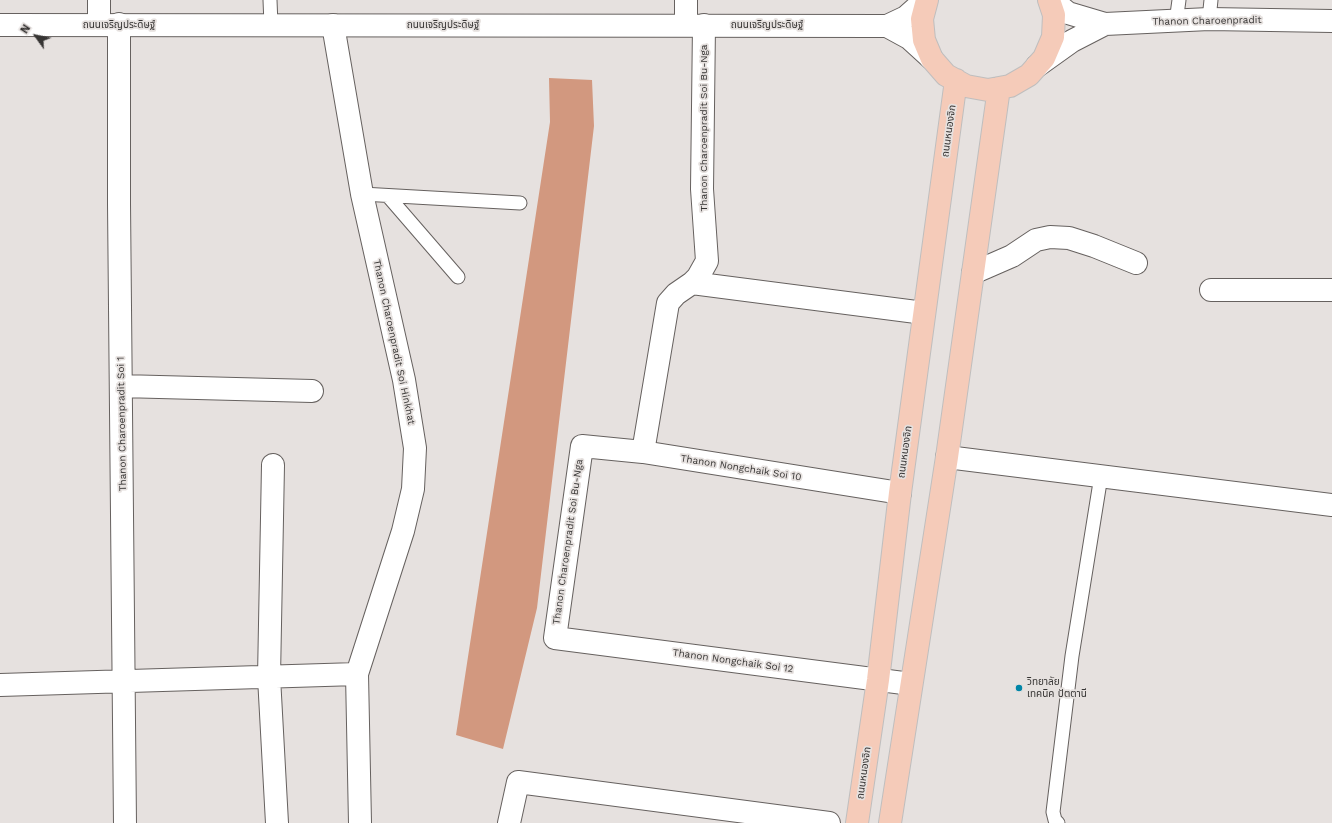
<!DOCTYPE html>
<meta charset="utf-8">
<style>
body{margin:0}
#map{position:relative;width:1332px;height:823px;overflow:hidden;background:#e6e1df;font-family:"Work Sans",sans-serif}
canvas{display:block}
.north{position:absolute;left:16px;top:16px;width:40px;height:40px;-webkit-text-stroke:3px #e6e1df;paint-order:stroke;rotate:303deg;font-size:11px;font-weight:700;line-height:16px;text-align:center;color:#363433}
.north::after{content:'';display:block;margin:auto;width:14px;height:18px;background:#363433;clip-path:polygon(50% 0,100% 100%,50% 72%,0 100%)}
</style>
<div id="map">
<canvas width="1332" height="823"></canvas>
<div class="north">N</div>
</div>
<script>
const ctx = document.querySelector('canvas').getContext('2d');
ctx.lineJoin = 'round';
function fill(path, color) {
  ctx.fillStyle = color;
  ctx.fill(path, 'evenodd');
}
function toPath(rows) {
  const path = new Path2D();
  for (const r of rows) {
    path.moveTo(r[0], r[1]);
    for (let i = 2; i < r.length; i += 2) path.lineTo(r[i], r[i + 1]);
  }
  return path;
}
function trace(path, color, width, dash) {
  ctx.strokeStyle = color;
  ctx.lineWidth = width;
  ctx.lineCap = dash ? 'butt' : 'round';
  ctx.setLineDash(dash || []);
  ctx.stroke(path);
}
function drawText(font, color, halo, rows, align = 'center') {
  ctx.font = font + ' "Work Sans","Noto Sans Thai",sans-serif';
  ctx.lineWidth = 3.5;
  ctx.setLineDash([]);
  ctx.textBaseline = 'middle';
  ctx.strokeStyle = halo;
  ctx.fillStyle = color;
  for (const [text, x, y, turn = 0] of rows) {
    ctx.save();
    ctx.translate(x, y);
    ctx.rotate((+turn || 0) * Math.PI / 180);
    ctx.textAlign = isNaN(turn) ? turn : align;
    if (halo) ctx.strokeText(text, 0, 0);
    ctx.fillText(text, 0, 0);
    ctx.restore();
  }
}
const water = toPath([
 [549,78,592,80,594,126,537,608,503,749,456,735,550,122]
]);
const service = toPath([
 [270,0,271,25],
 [1209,19,1211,0],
 [1176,22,1179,0],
 [362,194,520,203],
 [388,196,458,277],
 [1058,823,1055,820,1053,812,1072,656,1101,476]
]);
const minor = toPath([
 [99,0,99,25],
 [119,24,119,204,125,823],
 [333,25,362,194,404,380,415,448,413,489,403,531,357,674,360,823],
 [686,25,686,0],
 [973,273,1012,256,1036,240,1050,237,1069,238,1094,246,1136,263],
 [692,283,924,313],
 [1211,290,1332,290],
 [121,386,312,391],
 [643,452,668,303,676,294,692,283,698,277,707,261,702,189,704,25],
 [947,457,1332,505],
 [273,465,269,677,277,823],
 [900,493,643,452,582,446,555,638,911,684],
 [0,685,357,674],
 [509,823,518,782,829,823]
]);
const tertiary = toPath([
 [1052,0,1068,13,1105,24,1209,19,1332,21],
 [1037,66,1072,41,1105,24]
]);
const secondary = toPath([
 [0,25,887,26,906,17,925,0],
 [887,26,909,38,932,59]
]);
const primary = toPath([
 [927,0,922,19,924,40,932,59,946,75,966,86,988,90,1010,86,1029,75,1044,58,1053,37,1054,15,1049,0],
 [857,823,878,680,900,493,956,80],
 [890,823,947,457,999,88]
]);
const markers = [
 [1019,688,4,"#0085a7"]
];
const streetNames = [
 ["Thanon Charoenpradit",1207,21,-1],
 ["ถนนเจริญประดิษฐ์",119,25],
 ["ถนนเจริญประดิษฐ์",443,25],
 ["ถนนเจริญประดิษฐ์",767,25],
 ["Thanon Charoenpradit Soi Bu-Nga",704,128,-90],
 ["ถนนหนองจิก",949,131,-82],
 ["Thanon Charoenpradit Soi Hinkhat",394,342,78],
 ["Thanon Charoenpradit Soi 1",122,424,-91],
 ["ถนนหนองจิก",905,452,-82],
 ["Thanon Nongchaik Soi 10",741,468,9],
 ["Thanon Charoenpradit Soi Bu-Nga",568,542,-82],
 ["Thanon Nongchaik Soi 12",733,661,8],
 ["ถนนหนองจิก",864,773,-82]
];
const poiNames = [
 ["วิทยาลัย",1027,682],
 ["เทคนิค ปัตตานี",1027,694]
];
fill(water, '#d2987f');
trace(service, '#66615f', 15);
trace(minor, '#66615f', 24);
trace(tertiary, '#66615f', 24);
trace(secondary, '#66615f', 24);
trace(primary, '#bfbebe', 24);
trace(service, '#fff', 13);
trace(minor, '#fff', 22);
trace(tertiary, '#fff', 22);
trace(secondary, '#fff', 22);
trace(primary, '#f5cbb9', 22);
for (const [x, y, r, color] of markers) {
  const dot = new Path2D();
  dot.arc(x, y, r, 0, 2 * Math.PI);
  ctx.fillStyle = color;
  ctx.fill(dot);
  trace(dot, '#e6e1df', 1.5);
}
drawText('10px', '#363433', '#e6e1df', streetNames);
drawText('10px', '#363433', '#e6e1df', poiNames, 'left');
</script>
